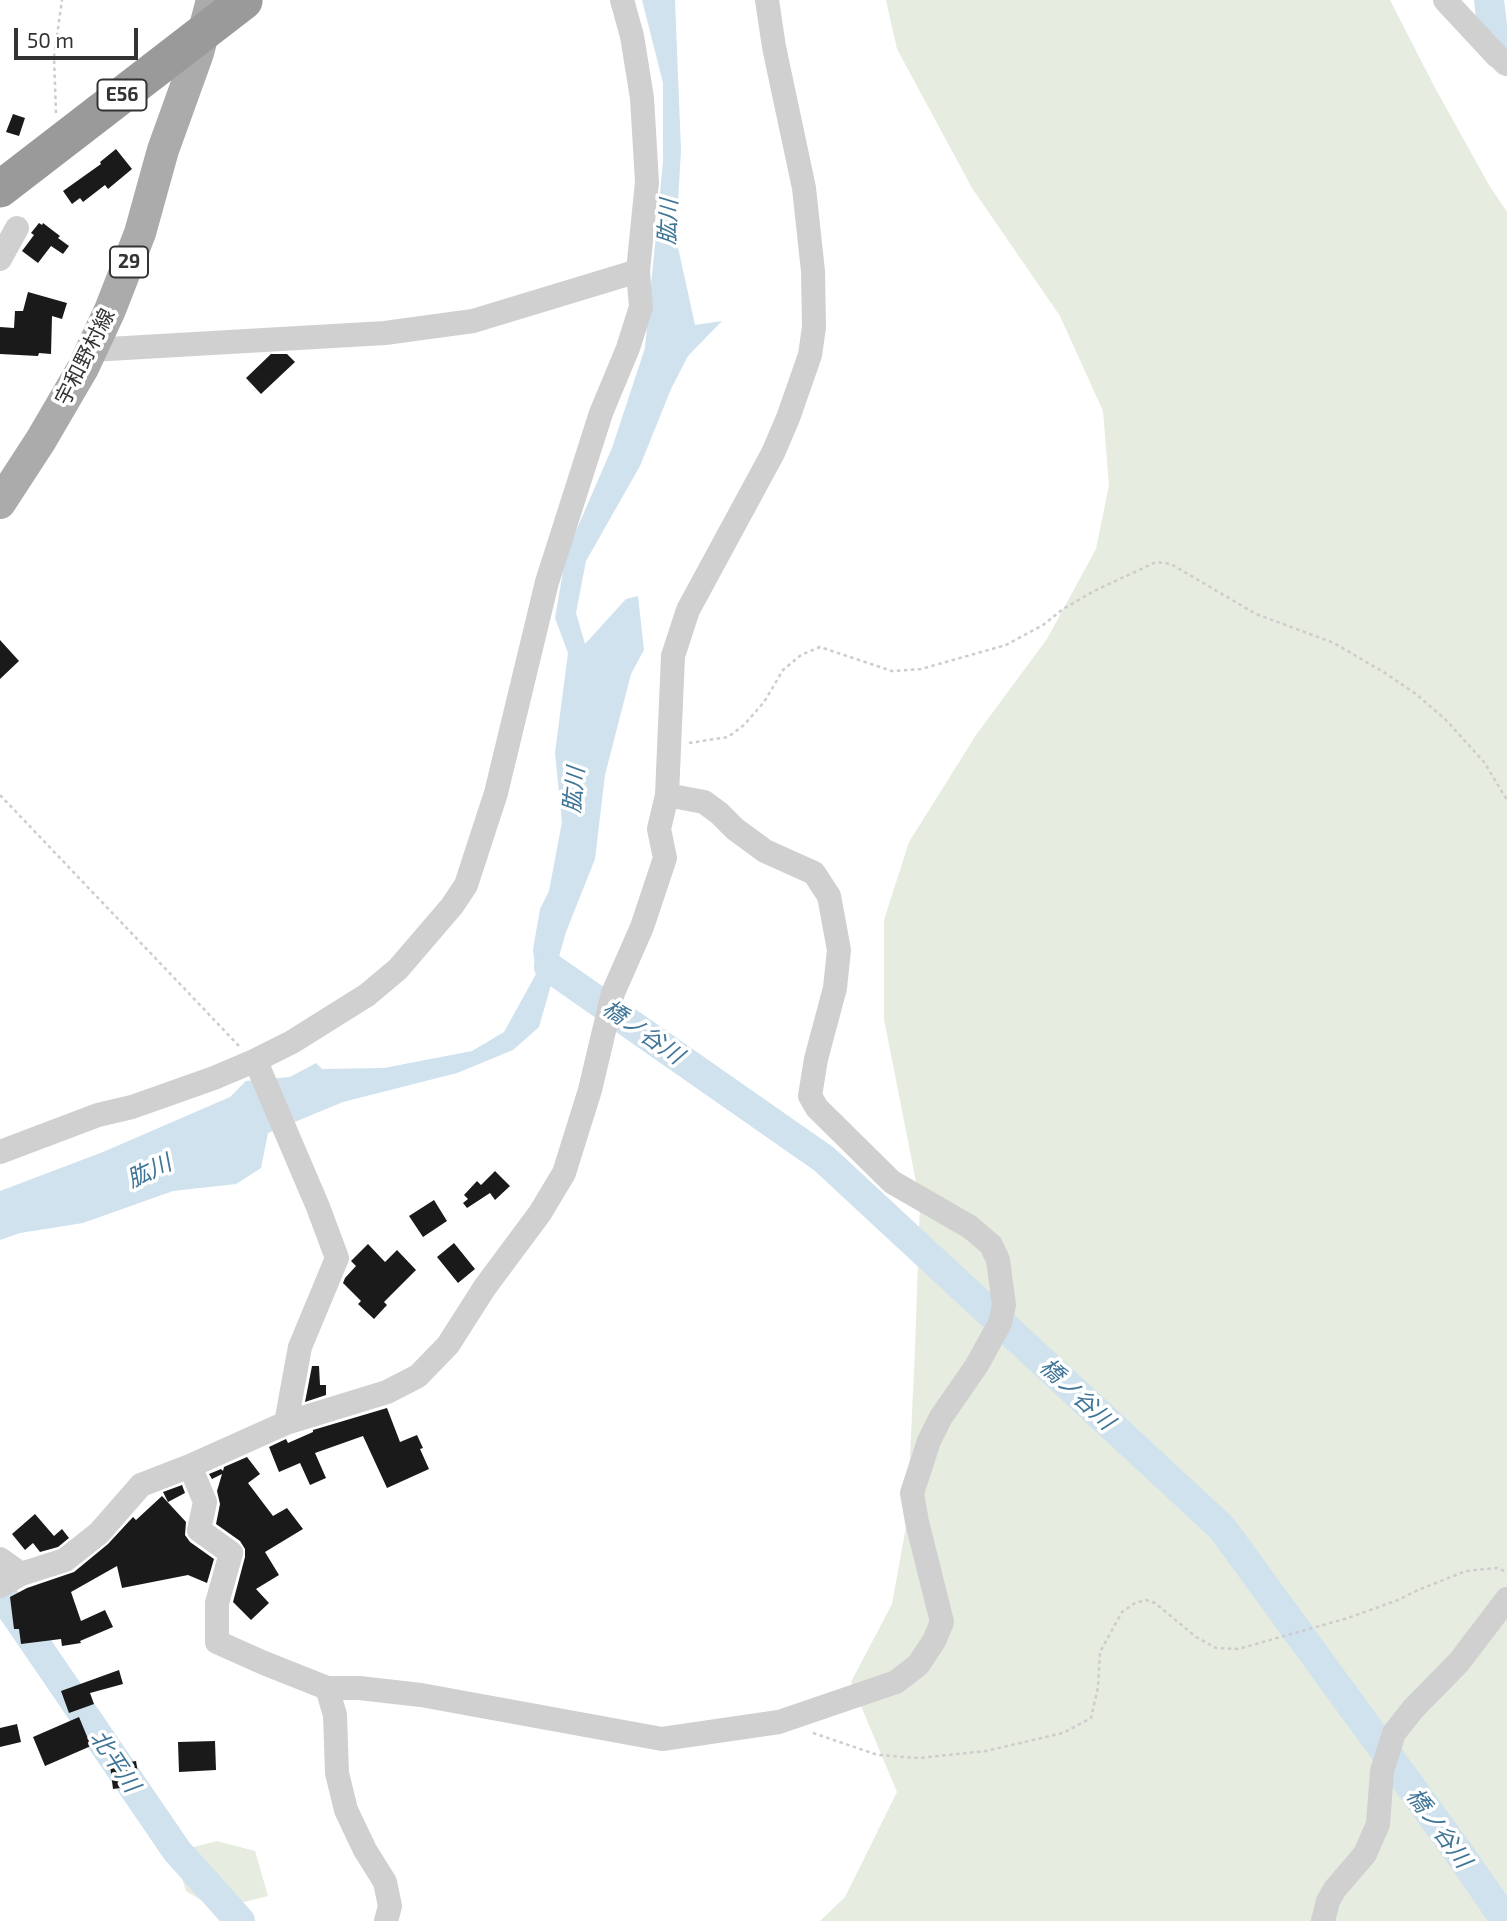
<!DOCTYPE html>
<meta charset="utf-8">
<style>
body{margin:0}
#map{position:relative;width:1507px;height:1921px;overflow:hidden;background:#fff;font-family:"Exo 2",sans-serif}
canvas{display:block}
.scale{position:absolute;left:14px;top:28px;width:124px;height:32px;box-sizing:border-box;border:4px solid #333;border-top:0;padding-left:9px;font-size:21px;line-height:24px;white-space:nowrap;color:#333;-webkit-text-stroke:5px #fff;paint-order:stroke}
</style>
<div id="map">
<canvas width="1507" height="1921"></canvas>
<div class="scale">50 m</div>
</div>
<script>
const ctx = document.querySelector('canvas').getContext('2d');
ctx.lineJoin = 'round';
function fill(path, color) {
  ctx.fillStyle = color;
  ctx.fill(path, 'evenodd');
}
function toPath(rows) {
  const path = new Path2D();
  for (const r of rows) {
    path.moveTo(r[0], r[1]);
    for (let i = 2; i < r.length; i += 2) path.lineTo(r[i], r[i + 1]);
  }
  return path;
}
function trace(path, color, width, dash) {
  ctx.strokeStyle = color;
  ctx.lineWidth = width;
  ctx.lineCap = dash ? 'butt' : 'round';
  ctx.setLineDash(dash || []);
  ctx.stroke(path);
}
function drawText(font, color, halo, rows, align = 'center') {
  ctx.font = font + ' "Exo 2","Noto Sans JP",sans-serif';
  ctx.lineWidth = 7;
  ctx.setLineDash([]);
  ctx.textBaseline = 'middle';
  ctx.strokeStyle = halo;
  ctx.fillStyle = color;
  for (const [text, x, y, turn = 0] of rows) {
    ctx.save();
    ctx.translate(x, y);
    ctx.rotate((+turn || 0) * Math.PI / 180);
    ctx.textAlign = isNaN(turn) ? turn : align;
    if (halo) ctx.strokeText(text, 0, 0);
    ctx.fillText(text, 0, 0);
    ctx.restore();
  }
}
const green = toPath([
 [886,0,1390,0,1434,86,1489,185,1507,212,1507,1921,820,1921,845,1897,897,1792,851,1682,892,1604,907,1521,915,1350,920,1202,884,1019,884,920,909,842,976,735,1047,639,1096,549,1109,485,1103,411,1060,316,972,188,897,49],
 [217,1841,255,1851,268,1896,216,1909,186,1891,179,1869,186,1849]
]);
const water = toPath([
 [642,0,675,0,681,150,676,238,695,325,722,321,688,356,671,389,640,466,586,561,576,613,585,644,626,599,638,596,644,650,631,674,605,775,595,859,566,932,539,1027,513,1050,457,1073,343,1102,268,1133,261,1168,236,1184,173,1191,83,1223,20,1233,0,1240,0,1191,103,1152,230,1097,246,1081,290,1077,316,1063,322,1069,384,1068,472,1051,504,1032,536,974,533,950,540,909,549,891,562,822,555,753,568,653,555,618,566,554,612,448,645,348,663,162,663,83]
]);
const river = toPath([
 [1489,0,1493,34,1507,61],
 [549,967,824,1159,1222,1528,1459,1853,1506,1921],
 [0,1592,177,1851,240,1921]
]);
const building = toPath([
 [13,114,25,118,19,136,6,132],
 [116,149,132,169,108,189,105,185,83,202,80,198,72,204,63,191,101,164,100,162],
 [39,223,42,225,43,223,60,236,58,238,69,246,63,254,51,246,38,263,22,251,34,235,31,233],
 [28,292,67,303,62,319,52,316,51,354,39,353,38,356,0,354,0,327,14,328,15,311,23,311],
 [271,354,287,354,295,362,261,394,246,378],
 [0,640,19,661,0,679],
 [495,1171,510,1186,495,1200,490,1193,467,1208,463,1203,468,1199,464,1195,477,1181,481,1185],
 [434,1200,447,1221,423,1237,409,1216],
 [454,1243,475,1269,458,1283,437,1257],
 [368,1244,385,1262,397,1250,416,1270,384,1302,387,1305,374,1319,358,1304,361,1301,343,1283,345,1278,356,1266,351,1261],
 [312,1366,319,1366,320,1385,326,1385,326,1395,305,1402],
 [387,1408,400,1442,417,1435,423,1448,420,1449,429,1469,387,1488,363,1436,315,1453,326,1478,310,1485,300,1463,279,1472,269,1447,286,1439,288,1443,313,1432,313,1430],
 [247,1457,260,1474,248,1483,273,1516,287,1508,303,1529,265,1552,279,1575,256,1589,269,1603,251,1620,233,1602,245,1557,245,1549,240,1541,216,1524,220,1504,217,1491,222,1474,212,1479,209,1474,221,1469,223,1471,224,1467],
 [182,1485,185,1493,168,1502,163,1492],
 [162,1496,186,1522,185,1535,190,1542,214,1559,207,1583,188,1575,122,1588,117,1566,71,1592,81,1621,105,1610,113,1627,80,1641,81,1643,62,1646,61,1639,21,1644,19,1629,14,1629,10,1597,27,1588,74,1572,108,1544,133,1517,136,1520],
 [35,1514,54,1536,62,1529,69,1538,58,1547,40,1552,33,1543,25,1550,12,1534],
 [119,1670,123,1684,90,1693,94,1704,69,1713,61,1691],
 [79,1717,91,1746,45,1766,33,1737],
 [17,1724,21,1742,0,1747,0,1728],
 [215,1741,216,1770,179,1772,178,1742],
 [136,1761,140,1785,113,1789,110,1765]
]);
const path = toPath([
 [56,113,54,57,62,0],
 [689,743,728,737,744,725,764,702,783,670,801,655,820,647,892,671,921,669,1006,645,1043,625,1063,609,1094,591,1156,562,1171,564,1256,614,1334,643,1385,673,1416,694,1446,720,1484,762,1507,800],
 [0,795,239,1046],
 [813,1733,878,1755,919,1758,986,1751,1063,1733,1091,1718,1098,1687,1100,1652,1122,1612,1135,1603,1146,1600,1155,1603,1196,1637,1216,1648,1238,1649,1348,1618,1398,1600,1418,1590,1466,1571,1497,1568,1507,1572]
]);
const minor = toPath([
 [1445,0,1497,56,1507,64],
 [0,259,17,228],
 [91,350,385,333,473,321,638,271],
 [254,1061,260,1071,318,1207,337,1258,300,1347,286,1423],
 [0,1152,98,1115,132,1107,214,1078,254,1061,292,1042,367,995,398,969,452,906,466,885,496,793,547,582,601,413,628,348,641,307,638,271,647,182,642,98,632,36,622,0],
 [190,1466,205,1502,199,1530,231,1553,217,1603,217,1642,264,1663,327,1688,359,1688,421,1695,662,1739,779,1722,896,1682,918,1665,934,1641,942,1622,917,1522,912,1493,929,1441,941,1417,977,1365,1000,1323,1004,1305,998,1260,991,1245,970,1227,892,1182,817,1108,810,1096,816,1059,835,988,839,950,829,896,814,873,765,851,735,829,719,813,704,802,667,795],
 [0,1559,21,1574],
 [0,1586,21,1574,65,1560,99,1533,141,1485,190,1466,286,1423,387,1392,418,1376,448,1345,485,1287,540,1213,564,1173,590,1090,613,993,642,927,665,858,659,829,667,795,673,656,688,610,773,453,788,418,810,355,814,327,813,271,804,188,774,47,767,0],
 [327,1688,335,1715,337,1773,346,1810,365,1850,385,1882,390,1906,386,1921],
 [1323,1921,1328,1901,1335,1889,1365,1854,1378,1824,1382,1771,1394,1733,1413,1709,1459,1662,1507,1599]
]);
const major = toPath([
 [0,503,41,440,83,368,110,310,140,233,163,150,198,53,212,0]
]);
const highwayBridge = toPath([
 [0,189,244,1]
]);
const shields = [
 [122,95,49],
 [129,262,38]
];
const shieldNames = [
 ["E56",122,95],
 ["29",129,262]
];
const streetNames = [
 ["宇和野村線",85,357,-63]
];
const waterNames = [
 ["肱川",668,222,-87],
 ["肱川",574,790,-84],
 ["橋ノ谷川",643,1032,35],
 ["肱川",149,1171,-25],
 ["橋ノ谷川",1077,1394,43],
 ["北平川",115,1761,56],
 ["橋ノ谷川",1439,1828,54]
];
fill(green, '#e6ecdf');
fill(water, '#cfe2ee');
trace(river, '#cfe2ee', 30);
fill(building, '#1a1a1a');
trace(path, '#cdcdcd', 2.5, [3.5, 3.5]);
trace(minor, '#d0d0d0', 24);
trace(major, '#ababab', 32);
trace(highwayBridge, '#9a9a9a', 37);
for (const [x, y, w] of shields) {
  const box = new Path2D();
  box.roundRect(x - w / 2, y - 15.5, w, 31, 5);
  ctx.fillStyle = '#fff';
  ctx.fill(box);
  trace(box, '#333', 2);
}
drawText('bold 19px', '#333', null, shieldNames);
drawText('21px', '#333', '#fff', streetNames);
drawText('italic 23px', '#3f7597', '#fff', waterNames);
</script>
